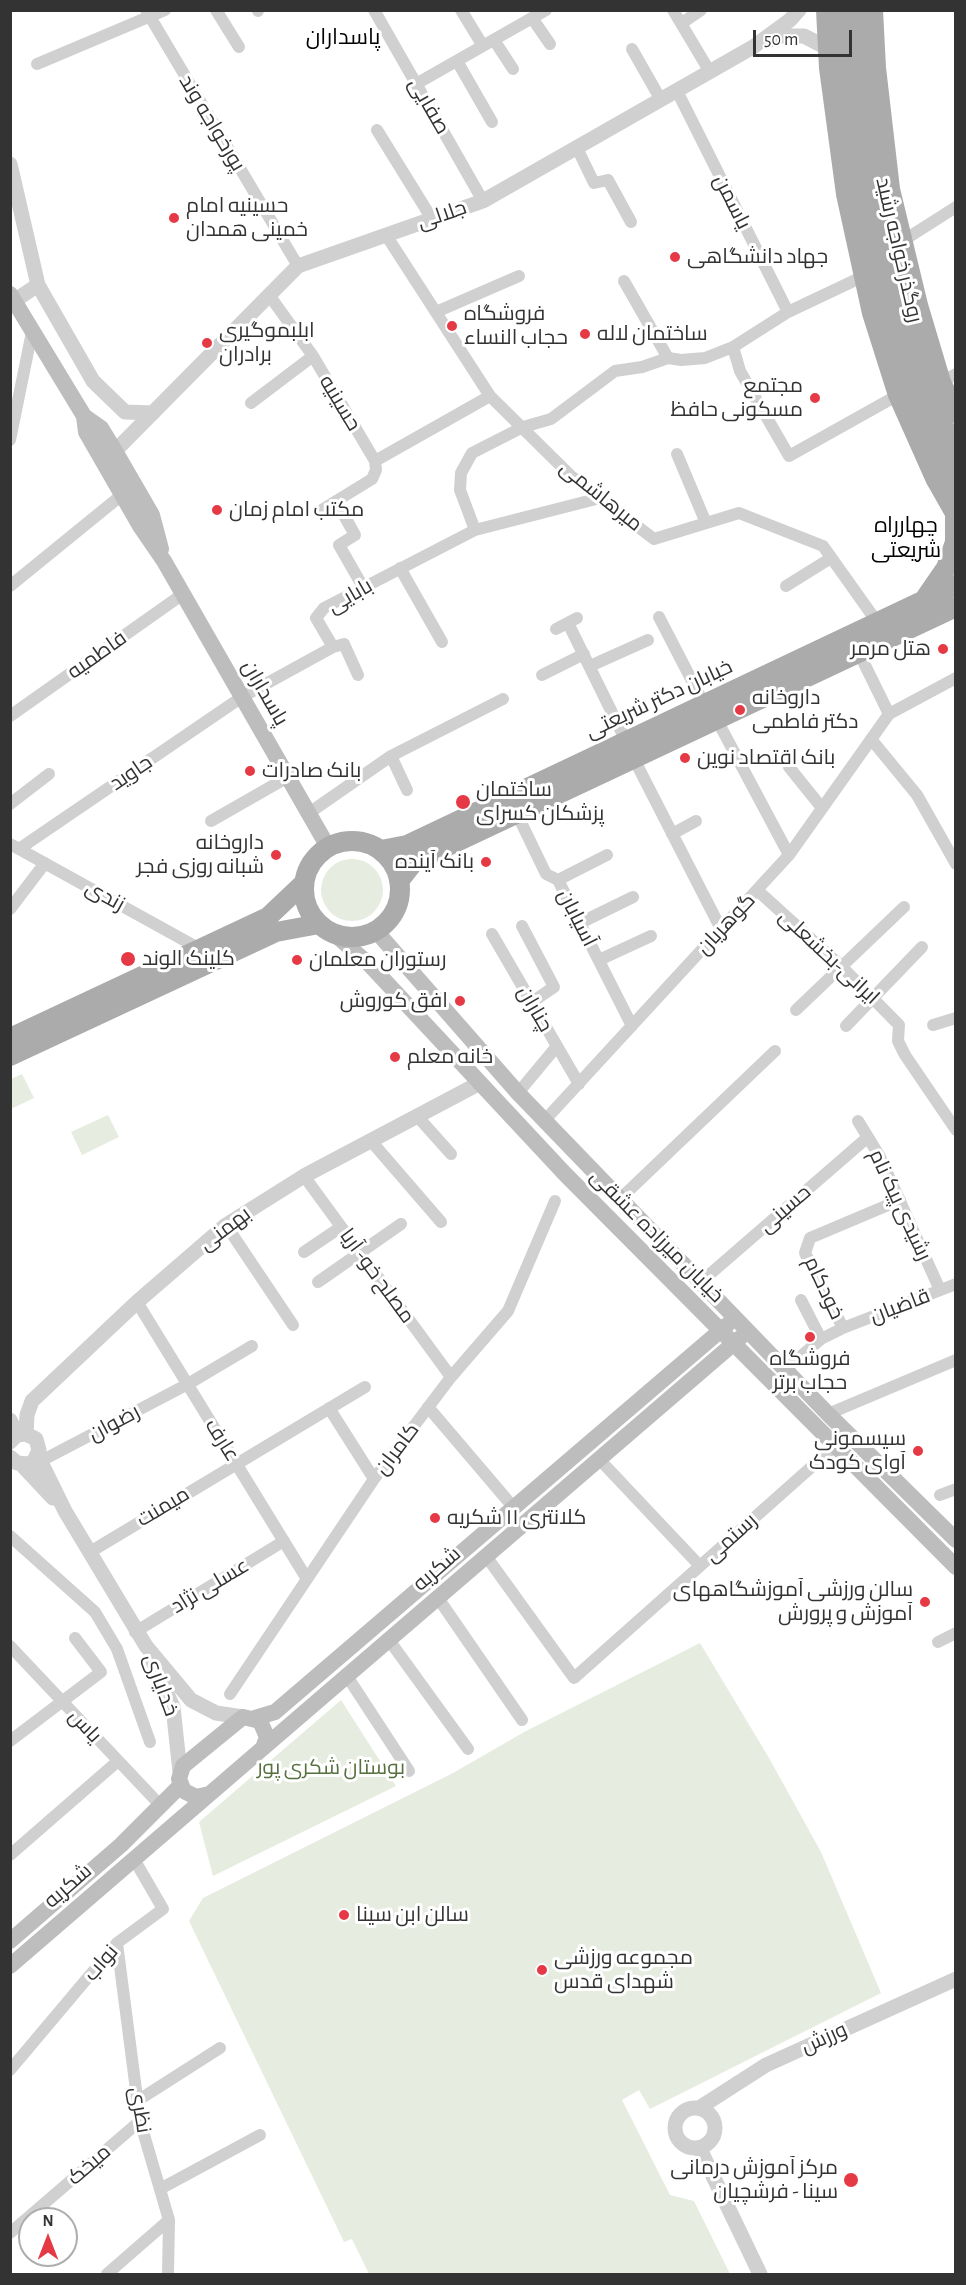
<!DOCTYPE html>
<meta charset="utf-8">
<style>
body{margin:0}
#map{position:relative;width:966px;height:2285px;overflow:hidden;background:#fff;font-family:"Alegreya Sans",sans-serif}
canvas{display:block}
.frame{position:absolute;inset:0;border:12px solid #333;pointer-events:none}
.north{position:absolute;left:18px;top:2207px;width:60px;height:60px;box-sizing:border-box;background:#fff;border:2px solid #adadad;border-radius:50%;rotate:0deg;font-size:16px;font-weight:700;line-height:24px;text-align:center;color:#333}
.north::after{content:'';display:block;margin:auto;width:21px;height:27px;background:#e63946;clip-path:polygon(50% 0,100% 100%,50% 72%,0 100%)}
.scale{position:absolute;left:753px;top:30px;width:99px;height:27px;box-sizing:border-box;border:3px solid #333;border-top:0;padding-left:8px;font-size:18px;line-height:21px;white-space:nowrap;color:#333;-webkit-text-stroke:4px #fff;paint-order:stroke}
</style>
<div id="map">
<canvas width="966" height="2285"></canvas>
<div class="frame"></div>
<div class="north">N</div>
<div class="scale">50 m</div>
</div>
<script>
const ctx = document.querySelector('canvas').getContext('2d');
ctx.lineJoin = 'round';
function fill(path, color) {
  ctx.fillStyle = color;
  ctx.fill(path, 'evenodd');
}
function toPath(rows) {
  const path = new Path2D();
  for (const r of rows) {
    if (r.length === 3) {
      path.moveTo(r[0] + r[2], r[1]);
      path.arc(r[0], r[1], r[2], 0, 2 * Math.PI);
      continue;
    }
    path.moveTo(r[0], r[1]);
    for (let i = 2; i < r.length; i += 2) path.lineTo(r[i], r[i + 1]);
  }
  return path;
}
function trace(path, color, width, dash) {
  ctx.strokeStyle = color;
  ctx.lineWidth = width;
  ctx.lineCap = dash ? 'butt' : 'round';
  ctx.setLineDash(dash || []);
  ctx.stroke(path);
}
function drawText(font, color, halo, rows, align = 'center') {
  ctx.font = font + ' "Alegreya Sans",Cairo,sans-serif';
  ctx.lineWidth = 6;
  ctx.setLineDash([]);
  ctx.textBaseline = 'middle';
  ctx.strokeStyle = halo;
  ctx.fillStyle = color;
  for (const [text, x, y, turn = 0] of rows) {
    ctx.save();
    ctx.translate(x, y);
    ctx.rotate((+turn || 0) * Math.PI / 180);
    ctx.textAlign = isNaN(turn) ? turn : align;
    if (halo) ctx.strokeText(text, 0, 0);
    ctx.fillText(text, 0, 0);
    ctx.restore();
  }
}
const green = toPath([
 [352,890,31],
 [22,1074,34,1098,11,1109,11,1079],
 [108,1115,119,1137,82,1155,71,1132],
 [700,1643,769,1758,821,1852,881,1993,650,2109,639,2090,622,2100,670,2195,694,2201,730,2274,369,2274,352,2239,344,2242,189,1921,203,1898,453,1773,526,1731],
 [341,1700,396,1786,213,1876,199,1822]
]);
const minor = toPath([
 [146,10,298,266],
 [216,10,239,47],
 [258,10,258,11],
 [374,10,483,201],
 [461,10,483,46],
 [673,10,710,72],
 [532,18,550,44],
 [682,23,701,10],
 [494,40,513,69],
 [632,49,661,100],
 [457,61,492,122],
 [37,64,165,10],
 [416,84,546,10],
 [677,91,788,312],
 [377,130,432,219],
 [577,148,594,183,608,180,631,222],
 [386,235,490,396,571,476,654,539,739,513,823,546,877,622],
 [901,242,956,207],
 [624,281,668,358],
 [269,295,313,356,375,461,376,470,372,479,320,511],
 [436,312,519,276],
 [733,347,740,371,789,456,898,395],
 [941,382,956,374],
 [251,403,313,356],
 [10,440,32,332],
 [677,454,706,523],
 [375,461,490,396],
 [600,498,475,530,460,490,461,473,472,453,523,427,551,419,615,371,642,367,668,358,681,360,705,358,733,347,788,312,864,276],
 [336,501,355,535,339,545,363,587],
 [400,568,442,642],
 [10,586,123,494],
 [786,586,831,558],
 [659,617,704,704],
 [568,623,626,741],
 [556,629,577,618],
 [333,647,344,644,358,675],
 [859,653,889,714],
 [590,666,648,640],
 [542,675,584,654],
 [10,716,183,594],
 [717,720,789,855],
 [871,739,917,795,956,864],
 [391,756,407,790],
 [634,759,721,929],
 [789,767,822,808],
 [10,804,49,774],
 [309,813,391,756,503,699],
 [517,814,546,874,558,880,632,1026],
 [211,821,288,777],
 [672,834,696,821],
 [10,844,200,949],
 [19,849,242,697,333,647,316,618,324,608,475,530],
 [558,880,607,855],
 [757,890,842,967,899,1025,898,1041,905,1055,956,1130],
 [10,909,45,863],
 [580,923,633,897],
 [522,926,554,987,532,1002],
 [492,934,579,1084],
 [599,960,651,936],
 [796,1010,904,907],
 [933,1025,956,1018],
 [846,1026,922,947],
 [518,1093,557,1046],
 [417,1116,451,1154],
 [545,1120,789,855,889,714,956,678],
 [858,1121,880,1157,940,1290],
 [371,1141,441,1222],
 [304,1176,451,1377],
 [621,1198,775,1051],
 [226,1225,293,1325],
 [304,1252,341,1227],
 [702,1281,868,1137],
 [318,1282,401,1224],
 [801,1300,821,1339],
 [137,1302,307,1579],
 [843,1328,805,1253,810,1238,900,1200],
 [786,1369,821,1339,843,1328,956,1284],
 [428,1407,514,1508],
 [329,1408,374,1479],
 [828,1414,956,1360],
 [599,1459,700,1566],
 [41,1461,188,1384,252,1346],
 [940,1495,956,1489],
 [10,1536,95,1612,117,1649,150,1742],
 [90,1552,365,1387],
 [486,1556,574,1678,835,1446],
 [438,1598,522,1720],
 [135,1632,284,1541],
 [389,1640,468,1749],
 [938,1642,956,1633],
 [10,1646,161,1806],
 [347,1676,409,1771],
 [230,1694,374,1479,451,1377,508,1311,555,1201],
 [10,1741,101,1672,75,1638],
 [10,1855,118,1761],
 [117,1943,140,2121,169,2220,168,2274],
 [10,2070,117,1943,163,1909,134,1859],
 [137,2101,220,2048],
 [160,2189,260,2135],
 [10,2233,140,2121],
 [107,2274,169,2220]
]);
const tertiary = toPath([
 [767,41,780,36,804,36,827,48],
 [10,164,38,285,14,301],
 [38,285,93,381,125,412,153,413],
 [115,451,298,266,483,201,753,47,790,20,799,10],
 [10,1420,17,1435],
 [26,1434,27,1415,32,1401,137,1302,226,1225,304,1176,478,1084],
 [10,1442,17,1435,26,1434,36,1439,39,1450,34,1461,28,1464,17,1463,10,1457],
 [38,1456,65,1511,146,1646,191,1700,216,1713,243,1717],
 [22,1465,53,1498],
 [153,1662,173,1707,180,1772],
 [695,2128,20],
 [699,2108,766,2065,956,1979],
 [700,2149,760,2274]
]);
const secondary = toPath([
 [10,294,84,416,101,428,115,451,152,515,161,549],
 [84,416,86,432,140,526,164,561,328,847],
 [376,931,518,1093,828,1414,956,1540],
 [332,932,370,965,565,1174,956,1567],
 [255,1718,275,1712,727,1325],
 [263,1748,740,1338],
 [10,1941,121,1845,181,1785],
 [10,1966,263,1748,267,1737,260,1721,243,1717,183,1766,179,1779,184,1791,196,1797,209,1794]
]);
const primary = toPath([
 [826,10,829,68,846,194,872,313,898,395,935,478,956,515],
 [840,10,855,160,878,277,893,337,912,390,956,488],
 [857,10,862,92,877,207,904,322,928,390,956,454],
 [873,10,876,68,890,189,918,305,941,382,956,413],
 [926,597,946,568,955,542,955,514],
 [352,889,48],
 [381,850,407,845,956,585],
 [399,881,414,862,956,607],
 [10,1038,268,917,304,883],
 [10,1056,276,932,319,924]
]);
const markers = [
 [174,218,6,"#e63946"],
 [675,257,6,"#e63946"],
 [452,326,6,"#e63946"],
 [585,334,6,"#e63946"],
 [207,343,6,"#e63946"],
 [815,398,6,"#e63946"],
 [217,510,6,"#e63946"],
 [943,649,6,"#e63946"],
 [740,710,6,"#e63946"],
 [685,758,6,"#e63946"],
 [250,771,6,"#e63946"],
 [463,802,8,"#e63946"],
 [276,855,6,"#e63946"],
 [486,862,6,"#e63946"],
 [128,959,8,"#e63946"],
 [297,960,6,"#e63946"],
 [460,1001,6,"#e63946"],
 [395,1057,6,"#e63946"],
 [810,1337,6,"#e63946"],
 [918,1451,6,"#e63946"],
 [435,1518,6,"#e63946"],
 [925,1602,6,"#e63946"],
 [344,1915,6,"#e63946"],
 [542,1970,6,"#e63946"],
 [851,2180,8,"#e63946"]
];
const streetNames = [
 ["صفایی",429,106,60],
 ["پورخواجه وند",212,123,59],
 ["یاسمن",732,202,63],
 ["جلالی",442,215,-19],
 ["روگذر خواجه رشید",899,250,77],
 ["حسینیه",340,403,59],
 ["میرهاشمی",601,496,39],
 ["بابایی",350,596,-30],
 ["فاطمیه",97,655,-35],
 ["پاسداران",265,693,60],
 ["خیابان دکتر شریعتی",659,699,-25],
 ["جاوید",131,773,-34],
 ["زندی",105,896,29],
 ["آسیابان",577,918,63],
 ["گوهریان",726,924,-47],
 ["ایرانی-بخشعلی",829,957,43],
 ["چناران",535,1009,60],
 ["رشیدی پیک نام",900,1205,65],
 ["حسینی",785,1209,-41],
 ["بهمنی",225,1229,-37],
 ["خیابان میرزاده عشقی",657,1236,45],
 ["مصلح خو- آریا",377,1276,54],
 ["خودکام",824,1288,65],
 ["قاضیان",900,1306,-21],
 ["رضوان",114,1423,-28],
 ["عارف",222,1440,58],
 ["کامران",397,1449,-53],
 ["میمنت",163,1507,-31],
 ["رستمی",731,1538,-42],
 ["شکریه",437,1569,-41],
 ["عسلی نژاد",210,1586,-31],
 ["خدایاری",161,1685,70],
 ["یاس",85,1726,47],
 ["شکریه",68,1886,-41],
 ["نواب",101,1963,-49],
 ["ورزش",824,2038,-24],
 ["نظری",140,2110,80],
 ["میخک",89,2165,-41]
];
const poiNames = [
 ["حسینیه امام",186,206],
 ["خمینی همدان",186,230],
 ["جهاد دانشگاهی",687,257],
 ["فروشگاه",464,314],
 ["حجاب النساء",464,338],
 ["ابلبموگیری",219,331],
 ["برادران",219,355],
 ["ساختمان لاله",597,334],
 ["مجتمع",803,386,"right"],
 ["مسکونی حافظ",803,410,"right"],
 ["مکتب امام زمان",229,510],
 ["هتل مرمر",931,649,"right"],
 ["داروخانه",752,698],
 ["دکتر فاطمی",752,722],
 ["بانک اقتصاد نوین",697,758],
 ["بانک صادرات",262,771],
 ["ساختمان",476,790],
 ["پزشکان کسرای",476,814],
 ["داروخانه",264,843,"right"],
 ["شبانه روزی فجر",264,867,"right"],
 ["بانک آینده",474,862,"right"],
 ["کلینک الوند",142,959],
 ["رستوران معلمان",309,960],
 ["افق کوروش",448,1001,"right"],
 ["خانه معلم",407,1057],
 ["فروشگاه",810,1359,"center"],
 ["حجاب برتر",810,1383,"center"],
 ["سیسمونی",906,1439,"right"],
 ["آوای کودک",906,1463,"right"],
 ["کلانتری ۱۱ شکریه",447,1518],
 ["سالن ورزشی آموزشگاههای",913,1590,"right"],
 ["آموزش و پرورش",913,1614,"right"],
 ["سالن ابن سینا",356,1915],
 ["مجموعه ورزشی",554,1958],
 ["شهدای قدس",554,1982],
 ["مرکز آموزش درمانی",838,2168,"right"],
 ["سینا - فرشچیان",838,2192,"right"]
];
const parkNames = [
 ["بوستان شکری پور",331,1768]
];
const neighbourhoodNames = [
 ["پاسداران",343,37],
 ["چهارراه",906,525],
 ["شریعتی",906,550]
];
fill(green, '#e6ecdf');
trace(minor, '#d0d0d0', 12);
trace(tertiary, '#d0d0d0', 15);
trace(secondary, '#bdbdbd', 16);
trace(primary, '#ababab', 20);
for (const [x, y, r, color] of markers) {
  const dot = new Path2D();
  dot.arc(x, y, r, 0, 2 * Math.PI);
  ctx.fillStyle = color;
  ctx.fill(dot);
  trace(dot, '#fff', 2);
}
drawText('21px', '#333', '#fff', streetNames);
drawText('21px', '#333', '#fff', poiNames, 'left');
drawText('21px', '#56703f', '#fff', parkNames);
drawText('22px', '#000', '#fff', neighbourhoodNames);
</script>
